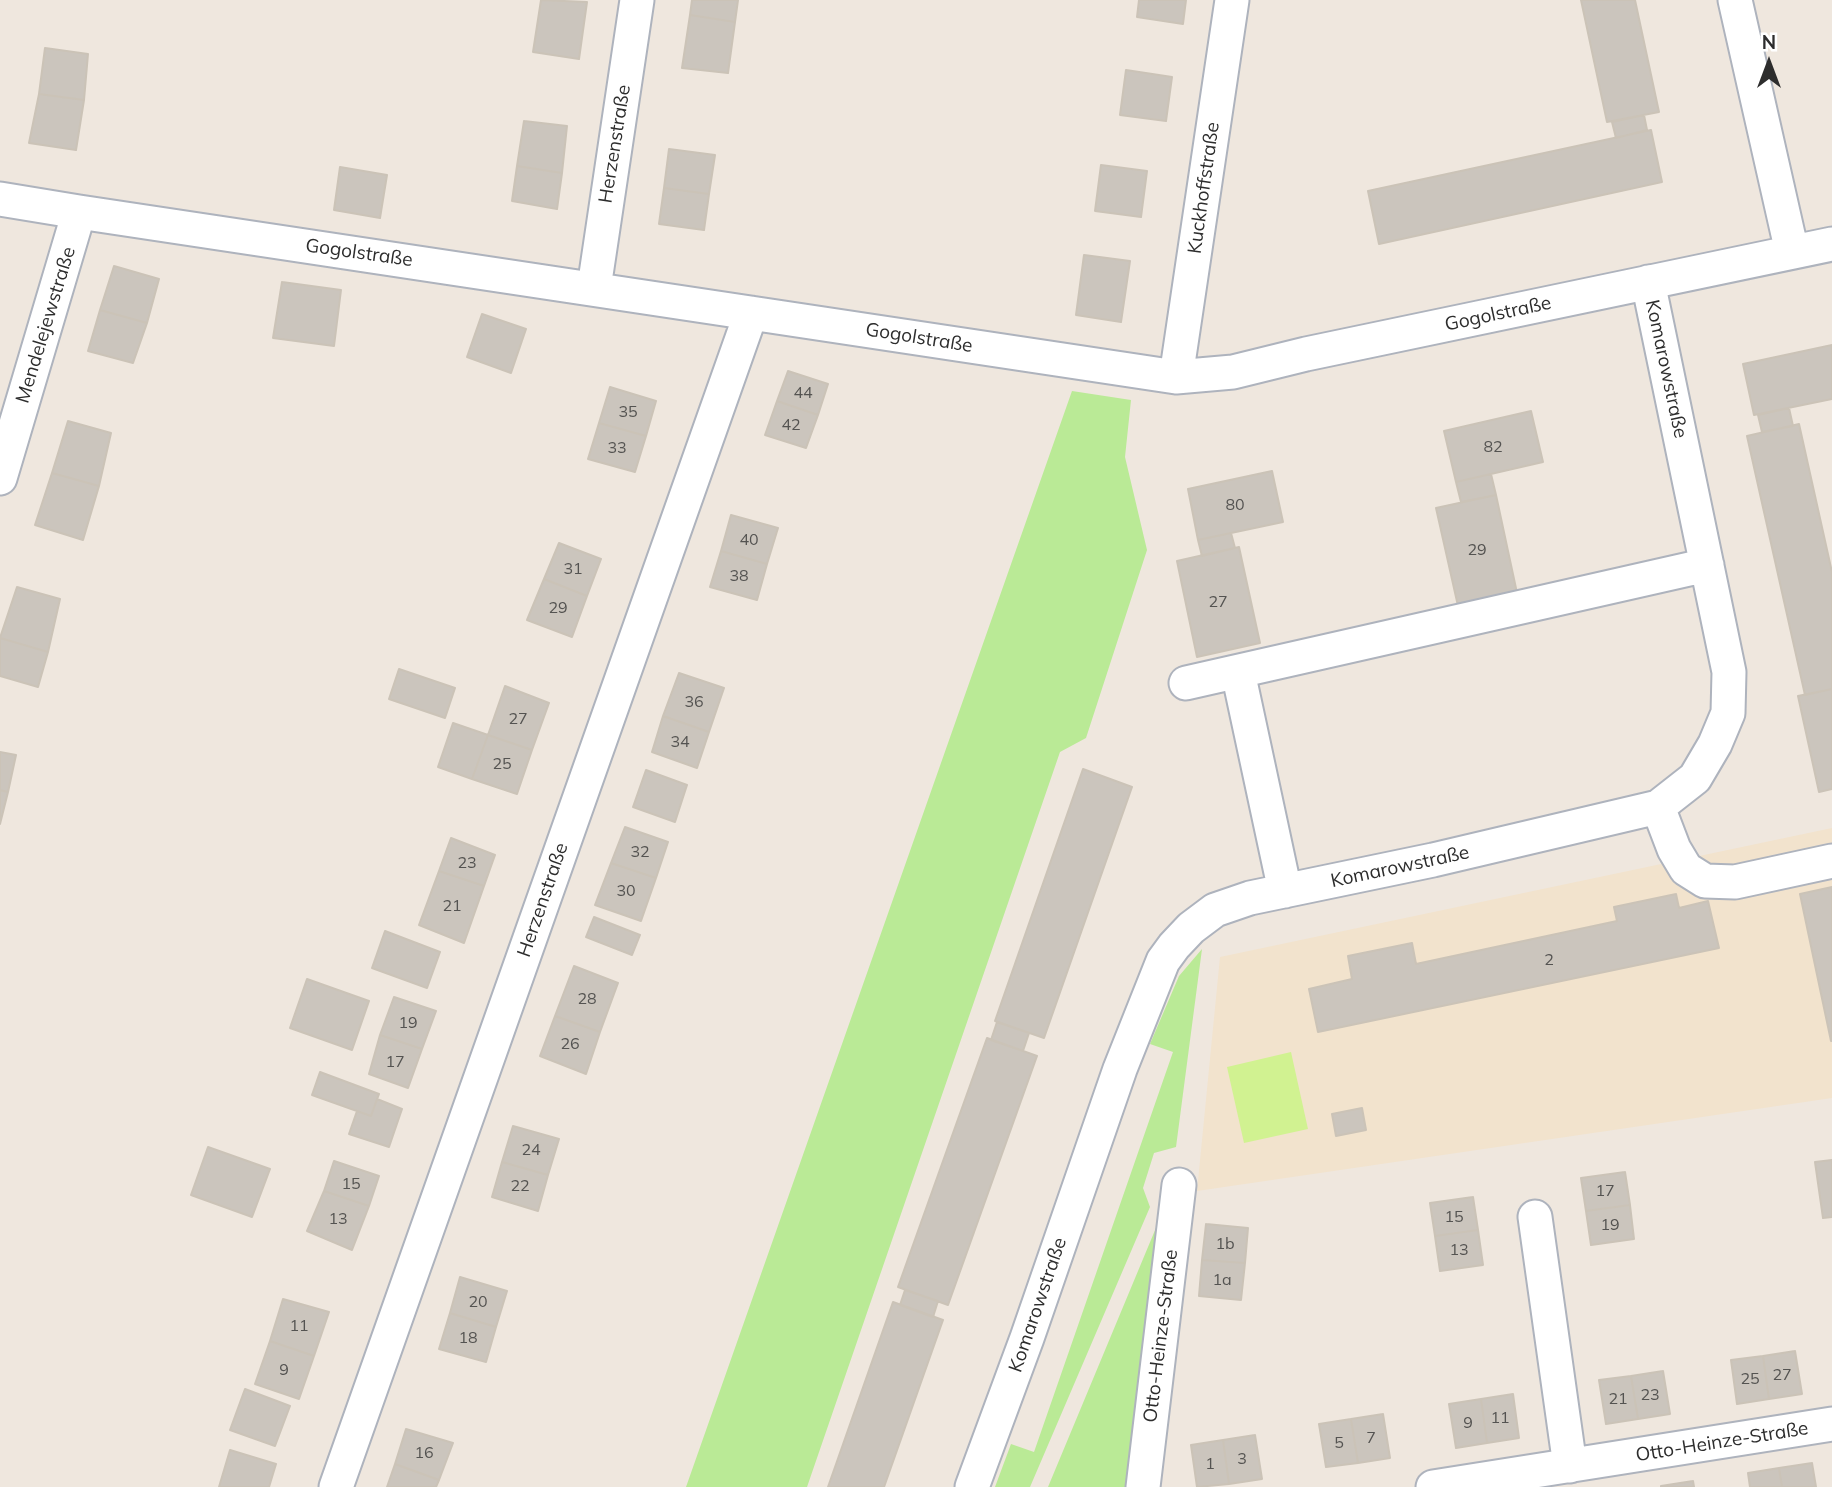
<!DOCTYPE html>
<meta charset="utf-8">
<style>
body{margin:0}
#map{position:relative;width:1832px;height:1487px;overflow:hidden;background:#efe7de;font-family:Mulish,sans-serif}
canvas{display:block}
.north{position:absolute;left:1734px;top:28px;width:70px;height:70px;-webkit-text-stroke:5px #fff;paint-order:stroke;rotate:0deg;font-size:19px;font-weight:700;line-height:28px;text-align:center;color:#2d2d2d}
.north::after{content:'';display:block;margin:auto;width:24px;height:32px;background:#2d2d2d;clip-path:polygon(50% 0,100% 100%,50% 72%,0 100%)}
</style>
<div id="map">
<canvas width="1832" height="1487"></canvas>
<div class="north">N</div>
</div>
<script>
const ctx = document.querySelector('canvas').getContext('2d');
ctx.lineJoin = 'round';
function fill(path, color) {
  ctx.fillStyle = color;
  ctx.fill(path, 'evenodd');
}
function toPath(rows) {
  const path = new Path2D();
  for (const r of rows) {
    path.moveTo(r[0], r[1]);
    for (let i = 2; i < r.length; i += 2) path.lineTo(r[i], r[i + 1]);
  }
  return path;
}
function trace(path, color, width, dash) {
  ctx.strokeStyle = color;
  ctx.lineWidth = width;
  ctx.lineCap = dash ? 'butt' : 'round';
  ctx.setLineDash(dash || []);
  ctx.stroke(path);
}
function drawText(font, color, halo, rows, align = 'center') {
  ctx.font = font + ' Mulish,sans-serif';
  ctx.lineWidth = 6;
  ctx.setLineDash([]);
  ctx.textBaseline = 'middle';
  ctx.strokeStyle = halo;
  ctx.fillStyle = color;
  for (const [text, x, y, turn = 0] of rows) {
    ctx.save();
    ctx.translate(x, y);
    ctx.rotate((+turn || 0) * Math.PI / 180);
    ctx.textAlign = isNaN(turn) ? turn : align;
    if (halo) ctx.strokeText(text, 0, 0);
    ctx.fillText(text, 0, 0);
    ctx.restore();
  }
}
const education = toPath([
 [1832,828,1832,1098,1197,1191,1220,957]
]);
const green = toPath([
 [1072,391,1131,400,1125,457,1147,550,1086,738,1060,752,807,1487,686,1487],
 [1202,949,1176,1147,1154,1153,1143,1188,1150,1207,1030,1487,995,1487,1011,1444,1034,1452,1173,1052,1150,1044,1179,976],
 [1158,1223,1133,1487,1048,1487]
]);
const pitch = toPath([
 [1291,1052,1308,1129,1244,1143,1227,1067]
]);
const building = toPath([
 [541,0,587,2,579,59,533,52,541,0],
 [692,0,738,0,735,22,690,15,692,0],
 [1139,0,1186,0,1183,24,1137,17,1139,0],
 [1581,0,1635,0,1659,112,1607,122,1581,0],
 [690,15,735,22,728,73,682,68,690,15],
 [45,48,88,54,84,100,39,94,45,48],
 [1126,70,1172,77,1166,121,1120,115,1126,70],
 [39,94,84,100,76,150,29,143,39,94],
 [1644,115,1647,130,1616,138,1612,122,1644,115],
 [524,121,567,126,562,173,517,166,524,121],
 [1651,130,1662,182,1379,244,1368,191,1651,130],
 [669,149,715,155,709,194,664,188,669,149],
 [1101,165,1147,171,1141,217,1095,211,1101,165],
 [517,166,562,173,557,209,512,201,517,166],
 [340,167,387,175,380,218,334,210,340,167],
 [664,188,709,194,704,230,659,224,664,188],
 [1084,255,1130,261,1121,322,1076,315,1084,255],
 [114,266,159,279,147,323,100,310,114,266],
 [282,282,341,290,334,346,273,338,282,282],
 [100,310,147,323,133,363,88,351,100,310],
 [482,314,526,329,511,373,467,357,482,314],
 [1832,345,1832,399,1754,415,1743,364,1832,345],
 [788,371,828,384,818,415,777,401,788,371],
 [610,387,656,401,646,436,599,423,610,387],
 [777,401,818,415,806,448,765,435,777,401],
 [1789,408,1793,426,1762,432,1758,415,1789,408],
 [1531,411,1543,462,1456,482,1444,431,1531,411],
 [68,421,111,433,99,486,52,473,68,421],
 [599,423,646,436,635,472,588,459,599,423],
 [1799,424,1832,572,1832,689,1805,695,1747,436,1799,424],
 [1272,471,1283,522,1198,540,1188,489,1272,471],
 [52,473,99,486,83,540,35,525,52,473],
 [1491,474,1496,495,1461,502,1456,482,1491,474],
 [1496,495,1517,593,1458,606,1436,508,1496,495],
 [731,515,778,528,767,564,721,551,731,515],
 [1231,533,1235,548,1202,556,1198,540,1231,533],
 [559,543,601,559,587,596,544,579,559,543],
 [1239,547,1260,643,1197,657,1177,561,1239,547],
 [721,551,767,564,757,600,710,587,721,551],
 [544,579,587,596,572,637,527,620,544,579],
 [17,587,60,599,48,652,0,638,17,587],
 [0,638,48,652,38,687,0,676,0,638],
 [399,669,455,688,445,718,389,699,399,669],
 [679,673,724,688,709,732,663,716,679,673],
 [505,686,549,703,532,750,488,735,505,686],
 [1832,689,1832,789,1819,792,1798,696,1832,689],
 [663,716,709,732,697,768,652,752,663,716],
 [453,723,488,735,472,779,438,767,453,723],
 [488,735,532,750,517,794,472,779,488,735],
 [0,752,16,755,8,792,0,790,0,752],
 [1083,769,1132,787,1044,1038,995,1021,1083,769],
 [646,770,687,785,675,822,633,807,646,770],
 [0,790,8,792,0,824,0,790],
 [625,827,668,842,656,878,611,863,625,827],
 [451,838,495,855,484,886,439,871,451,838],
 [611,863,656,878,641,921,595,905,611,863],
 [439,871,484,886,464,943,419,925,439,871],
 [1832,887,1832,1041,1831,1041,1800,894,1832,887],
 [1676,894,1679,908,1708,901,1719,948,1318,1032,1309,989,1352,979,1348,956,1412,943,1416,964,1617,921,1614,907,1676,894],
 [594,917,640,935,632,955,586,937,594,917],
 [385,931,440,952,427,988,372,968,385,931],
 [574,966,618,983,600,1032,555,1016,574,966],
 [307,979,369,1001,352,1050,290,1028,307,979],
 [394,997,436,1011,422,1049,380,1035,394,997],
 [555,1016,600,1032,586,1074,540,1056,555,1016],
 [997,1022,1029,1033,1023,1051,991,1040,997,1022],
 [380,1035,422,1049,408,1088,369,1074,380,1035],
 [987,1038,1037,1056,948,1305,898,1287,987,1038],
 [320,1072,379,1094,371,1116,312,1095,320,1072],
 [377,1099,402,1109,389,1147,349,1134,357,1111,371,1116,377,1099],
 [1362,1108,1366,1130,1336,1136,1332,1114,1362,1108],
 [513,1126,559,1139,548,1175,502,1162,513,1126],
 [208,1147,270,1169,252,1217,191,1195,208,1147],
 [1832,1160,1832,1217,1823,1218,1815,1162,1832,1160],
 [334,1161,379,1176,369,1206,324,1191,334,1161],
 [502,1162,548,1175,538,1211,492,1197,502,1162],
 [1625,1172,1630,1205,1586,1211,1581,1178,1625,1172],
 [324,1191,369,1206,352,1250,307,1231,324,1191],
 [1473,1197,1478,1230,1435,1236,1430,1203,1473,1197],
 [1630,1205,1634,1239,1591,1245,1586,1211,1630,1205],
 [1206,1224,1248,1228,1245,1263,1202,1260,1206,1224],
 [1478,1230,1483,1265,1440,1271,1435,1236,1478,1230],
 [1202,1260,1245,1263,1241,1300,1199,1296,1202,1260],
 [460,1277,507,1291,496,1327,450,1313,460,1277],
 [905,1290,938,1301,933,1317,900,1305,905,1290],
 [283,1299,329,1312,314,1356,270,1341,283,1299],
 [893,1302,943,1320,884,1487,828,1487,893,1302],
 [450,1313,496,1327,486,1362,439,1349,450,1313],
 [270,1341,314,1356,299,1399,255,1384,270,1341],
 [1795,1351,1802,1394,1769,1399,1763,1356,1795,1351],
 [1763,1356,1769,1399,1737,1404,1731,1360,1763,1356],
 [1663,1371,1670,1414,1638,1419,1631,1376,1663,1371],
 [1631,1376,1638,1419,1606,1424,1599,1380,1631,1376],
 [245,1389,290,1406,275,1446,230,1430,245,1389],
 [1513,1394,1519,1438,1487,1443,1481,1399,1513,1394],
 [1481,1399,1487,1443,1456,1448,1449,1404,1481,1399],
 [1383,1414,1390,1458,1358,1463,1351,1419,1383,1414],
 [1351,1419,1358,1463,1326,1467,1319,1424,1351,1419],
 [406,1429,453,1443,439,1480,395,1464,406,1429],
 [1255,1435,1262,1479,1229,1484,1223,1440,1255,1435],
 [1223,1440,1229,1484,1197,1487,1191,1445,1223,1440],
 [230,1450,276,1464,269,1487,219,1487,230,1450],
 [1812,1463,1816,1487,1782,1487,1779,1468,1812,1463],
 [395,1464,439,1480,436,1487,387,1487,395,1464],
 [1779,1468,1782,1487,1750,1487,1748,1473,1779,1468],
 [1693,1481,1694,1487,1661,1487,1661,1486,1693,1481]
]);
const minor = toPath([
 [1735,0,1792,252],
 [0,199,79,212,1176,377,1233,372,1306,354,1832,244],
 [594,288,637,0],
 [1176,377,1232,0],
 [0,478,79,212],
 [1238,672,1285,891],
 [1186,683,1707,565],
 [1658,807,1674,849,1686,869,1705,881,1735,882,1832,861],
 [1535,1217,1570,1466],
 [336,1487,751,313],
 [972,1487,1027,1338,1120,1069,1163,961,1174,946,1191,928,1215,910,1250,898,1433,860,1658,807,1695,778,1715,744,1728,713,1729,672,1648,282],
 [1143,1487,1179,1185],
 [1433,1487,1832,1424]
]);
const numberNames = [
 ["44",803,393],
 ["35",628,412],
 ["42",791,425],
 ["82",1493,447],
 ["33",617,448],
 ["80",1235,505],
 ["40",749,540],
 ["29",1477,550],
 ["31",573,569],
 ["38",739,576],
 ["27",1218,602],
 ["29",558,608],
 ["36",694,702],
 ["27",518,719],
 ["34",680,742],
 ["25",502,764],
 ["32",640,852],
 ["23",467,863],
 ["30",626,891],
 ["21",452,906],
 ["2",1549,960],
 ["28",587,999],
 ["19",408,1023],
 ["26",570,1044],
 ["17",395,1062],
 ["24",531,1150],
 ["15",351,1184],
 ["22",520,1186],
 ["17",1605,1191],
 ["15",1454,1217],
 ["13",338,1219],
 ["19",1610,1225],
 ["1b",1225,1244],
 ["13",1459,1250],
 ["1a",1222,1280],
 ["20",478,1302],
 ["11",299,1326],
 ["18",468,1338],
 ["9",284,1370],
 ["27",1782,1375],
 ["25",1750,1379],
 ["23",1650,1395],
 ["21",1618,1399],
 ["11",1500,1418],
 ["9",1468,1423],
 ["7",1371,1438],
 ["5",1339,1443],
 ["16",424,1453],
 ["3",1242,1459],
 ["1",1210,1464]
];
const streetNames = [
 ["Herzenstraße",615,144,-81],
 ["Kuckhoffstraße",1204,188,-82],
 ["Gogolstraße",359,253,8],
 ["Gogolstraße",1498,314,-12],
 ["Mendelejewstraße",46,325,-73],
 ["Gogolstraße",919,338,9],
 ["Komarowstraße",1666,369,78],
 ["Komarowstraße",1400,867,-12],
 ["Herzenstraße",543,900,-71],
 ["Komarowstraße",1038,1305,-71],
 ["Otto-Heinze-Straße",1161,1336,-83],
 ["Otto-Heinze-Straße",1722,1442,-9]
];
fill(education, '#f2e3cd');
fill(green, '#baea96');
fill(pitch, '#d1f291');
fill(building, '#cbc5bd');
trace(building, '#cbc3b7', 2);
trace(minor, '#aeb3bd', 37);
trace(minor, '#fff', 33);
drawText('16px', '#545351', null, numberNames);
drawText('19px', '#2d2d2d', '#fff', streetNames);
</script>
